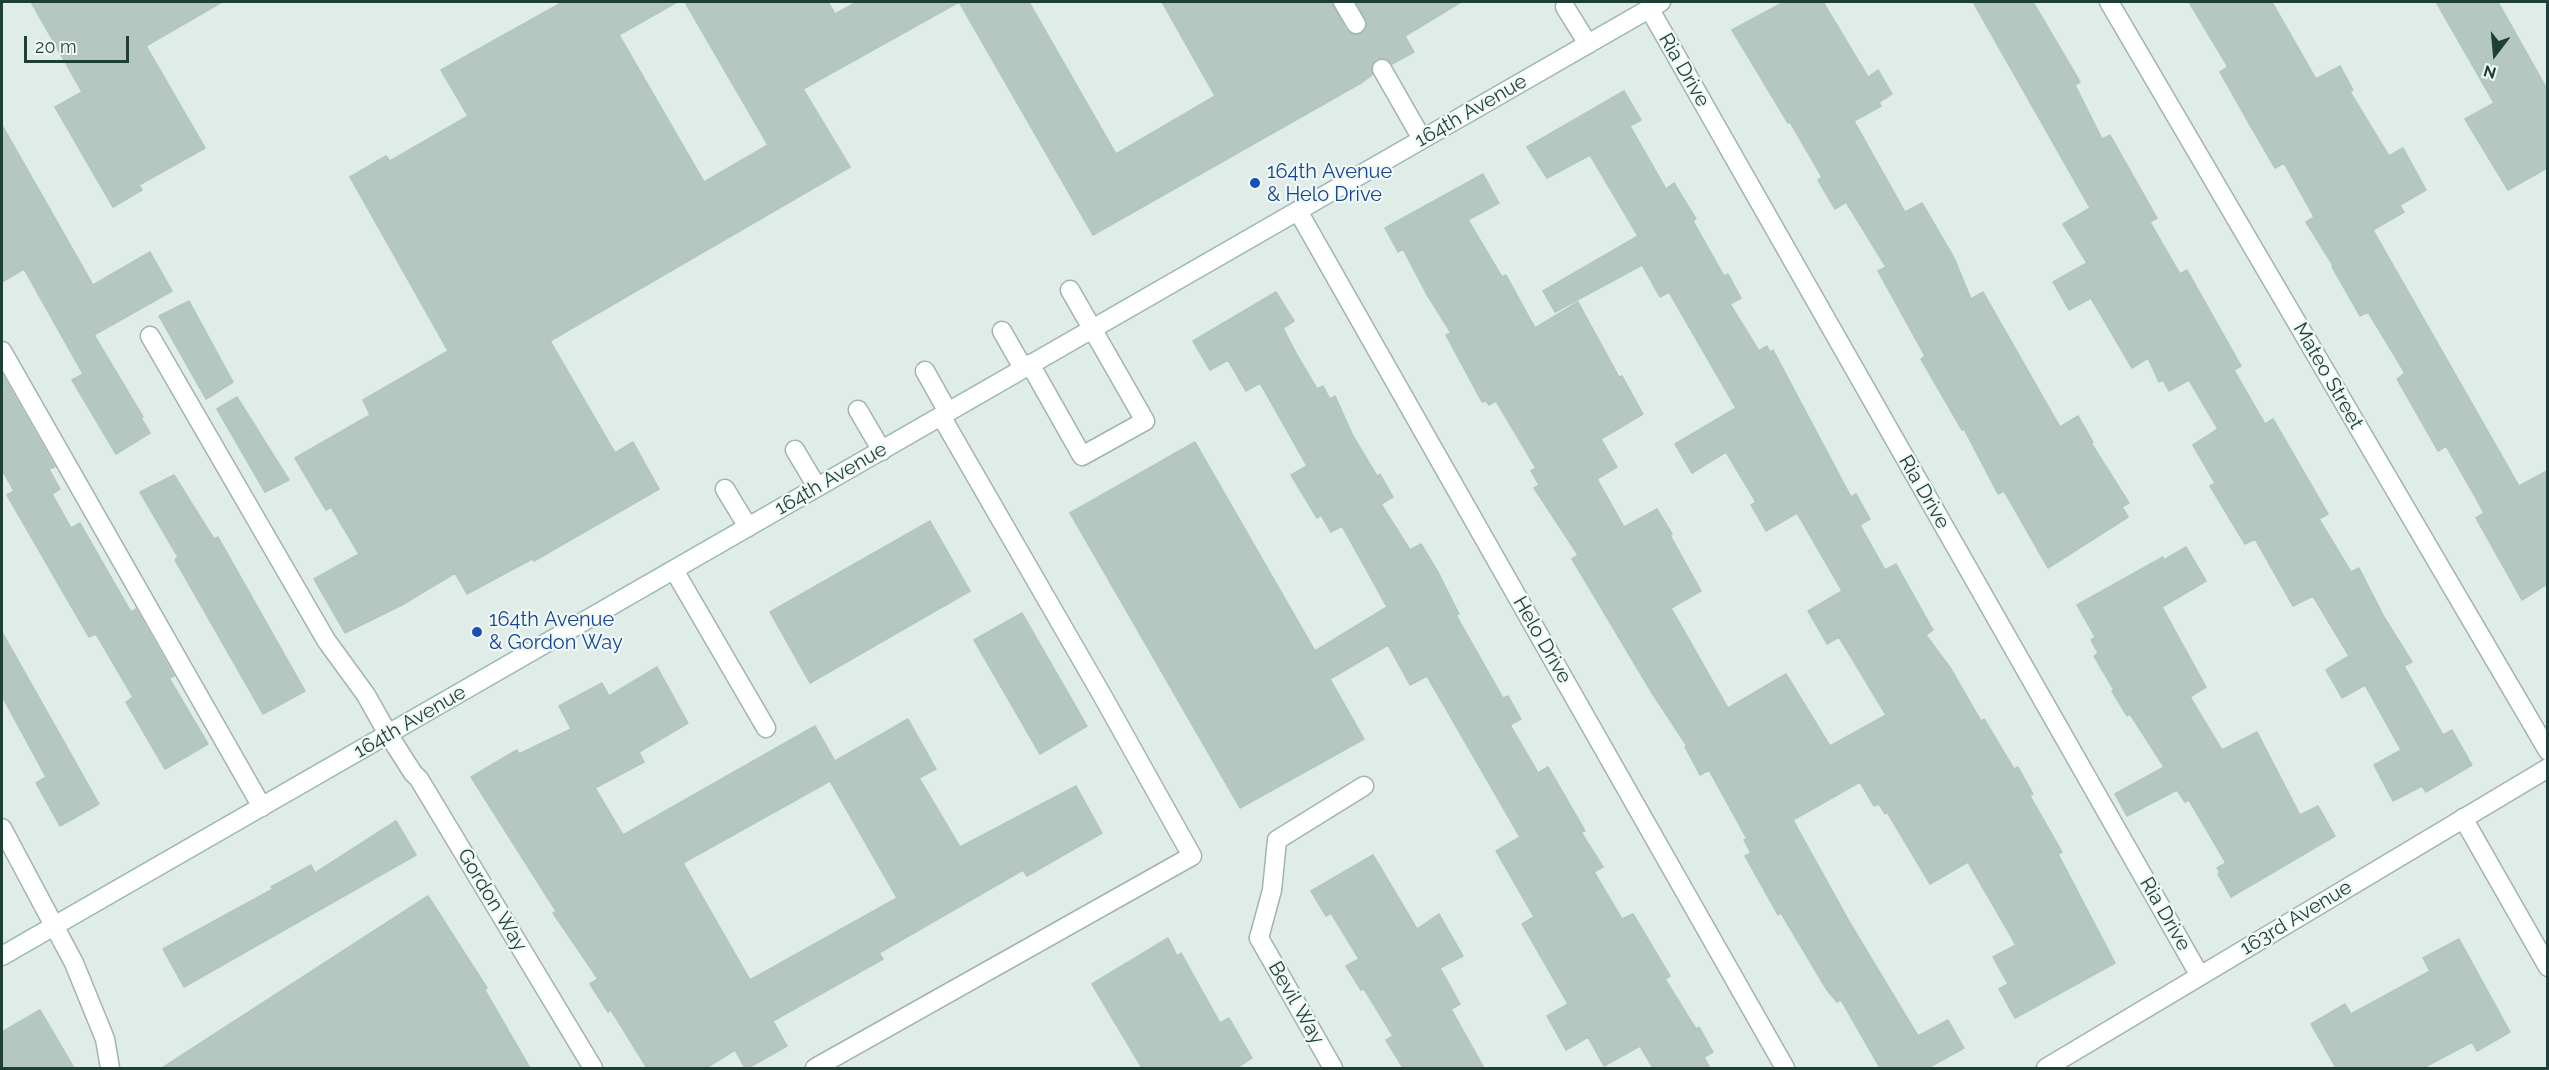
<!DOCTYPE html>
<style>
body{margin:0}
#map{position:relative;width:2549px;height:1070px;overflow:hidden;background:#dfece8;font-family:Raleway,sans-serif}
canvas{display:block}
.frame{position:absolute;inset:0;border:3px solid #1e3e38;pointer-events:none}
.north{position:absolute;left:2465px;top:24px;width:60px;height:60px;-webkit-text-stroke:4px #f0f9f5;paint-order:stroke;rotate:196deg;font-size:16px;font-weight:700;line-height:24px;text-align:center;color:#1e3e38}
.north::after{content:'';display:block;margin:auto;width:21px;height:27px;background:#1e3e38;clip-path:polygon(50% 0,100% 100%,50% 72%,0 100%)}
.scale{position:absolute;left:24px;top:36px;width:105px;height:27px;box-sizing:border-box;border:3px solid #1e3e38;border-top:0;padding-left:8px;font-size:18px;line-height:21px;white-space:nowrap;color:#1e3e38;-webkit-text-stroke:4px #f0f9f5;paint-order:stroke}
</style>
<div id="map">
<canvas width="2549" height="1070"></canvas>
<div class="frame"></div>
<div class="north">N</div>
<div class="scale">20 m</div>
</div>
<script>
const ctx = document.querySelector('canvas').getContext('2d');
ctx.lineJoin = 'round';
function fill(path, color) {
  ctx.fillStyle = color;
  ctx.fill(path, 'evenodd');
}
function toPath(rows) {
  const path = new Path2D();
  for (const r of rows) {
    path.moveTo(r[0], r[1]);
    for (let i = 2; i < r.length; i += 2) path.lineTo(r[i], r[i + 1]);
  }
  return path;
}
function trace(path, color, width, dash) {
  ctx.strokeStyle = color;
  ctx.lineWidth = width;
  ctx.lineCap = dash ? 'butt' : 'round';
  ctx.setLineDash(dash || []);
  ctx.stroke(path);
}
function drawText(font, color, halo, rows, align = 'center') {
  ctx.font = font + ' Raleway,sans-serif';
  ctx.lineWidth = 4.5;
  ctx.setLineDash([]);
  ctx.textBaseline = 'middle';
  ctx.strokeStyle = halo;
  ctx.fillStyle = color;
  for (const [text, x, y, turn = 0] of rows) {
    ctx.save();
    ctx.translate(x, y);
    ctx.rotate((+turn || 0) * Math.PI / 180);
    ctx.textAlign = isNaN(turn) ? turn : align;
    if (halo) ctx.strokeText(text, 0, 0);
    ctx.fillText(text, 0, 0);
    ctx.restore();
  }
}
const building = toPath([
 [31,2,222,2,146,46,205,148,139,185,142,190,113,207,55,107,82,92,31,2],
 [563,2,677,2,619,35,704,182,768,145,685,2,828,2,835,14,857,2,959,2,803,89,850,167,550,341,615,453,633,442,659,489,534,561,532,559,467,594,455,573,402,605,345,633,314,579,359,554,331,507,326,510,295,458,370,415,363,400,448,351,350,177,386,156,390,161,468,116,441,70,563,2],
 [959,2,1029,2,1116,154,1215,96,1162,2,1332,2,1346,30,1356,35,1362,33,1367,24,1356,2,1461,2,1405,36,1414,52,1392,64,1387,59,1377,59,1372,64,1372,75,1361,83,1093,235,959,2],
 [1784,2,1823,2,1868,77,1878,70,1892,94,1879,102,1881,106,1854,121,1905,212,1922,203,1954,258,1971,299,1983,292,2060,427,2078,416,2093,442,2091,443,2129,503,2122,507,2128,517,2048,568,2004,491,1998,494,1964,429,1962,430,1921,359,1925,356,1878,271,1886,267,1846,202,1835,209,1818,180,1822,177,1790,122,1788,123,1732,30,1784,2],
 [1973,2,2033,2,2080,82,2075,85,2102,139,2110,135,2157,218,2150,222,2180,274,2187,270,2241,366,2234,370,2265,424,2273,419,2328,514,2319,519,2351,572,2359,568,2384,617,2412,662,2404,666,2443,735,2452,730,2472,765,2426,792,2422,786,2393,801,2374,765,2401,750,2365,685,2342,698,2326,670,2349,656,2313,596,2293,606,2255,539,2245,544,2210,486,2215,483,2193,445,2218,429,2189,380,2169,391,2163,380,2159,382,2148,358,2132,368,2091,298,2069,310,2053,282,2087,263,2063,224,2090,208,1973,2],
 [2189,2,2272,2,2316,79,2340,66,2353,90,2350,92,2389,156,2403,148,2426,190,2400,205,2404,212,2373,230,2519,486,2547,471,2547,584,2522,600,2476,518,2484,513,2477,500,2446,446,2438,451,2397,379,2405,373,2368,312,2360,316,2332,267,2334,267,2306,222,2314,217,2284,163,2275,168,2246,118,2220,72,2228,67,2189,2],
 [2436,2,2498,2,2547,89,2547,168,2508,190,2465,119,2494,103,2436,2],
 [1624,91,1641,120,1630,126,1666,189,1674,183,1696,219,1693,221,1724,276,1728,274,1741,298,1730,304,1759,351,1767,346,1770,352,1773,350,1851,497,1856,494,1870,519,1860,525,1885,570,1896,564,1933,630,1926,635,1951,669,1981,721,1984,719,2014,769,2018,767,2033,794,2030,796,2062,852,2058,854,2115,963,2015,1018,1999,989,2008,984,1993,957,2016,945,1968,862,1930,884,1887,812,1885,814,1879,804,1874,806,1860,782,1793,820,1850,923,1918,1036,1948,1020,1964,1048,1928,1068,1880,1068,1841,1000,1837,1002,1827,990,1781,913,1778,915,1745,856,1751,853,1744,840,1747,839,1709,770,1700,775,1685,747,1687,746,1652,693,1572,559,1578,555,1534,488,1539,485,1531,471,1536,468,1496,401,1489,405,1486,401,1482,402,1446,335,1451,333,1426,293,1403,249,1398,252,1385,228,1483,174,1499,203,1468,220,1502,277,1506,275,1535,328,1578,302,1619,377,1622,376,1643,414,1601,439,1617,467,1597,479,1624,527,1657,509,1672,534,1670,535,1701,591,1671,608,1728,708,1786,674,1830,746,1886,715,1839,637,1827,644,1808,611,1842,591,1797,513,1766,531,1751,505,1756,502,1726,452,1692,473,1675,444,1736,408,1669,292,1660,297,1642,265,1555,312,1543,291,1638,236,1590,155,1547,178,1527,147,1624,91],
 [2,125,93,285,150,252,172,291,94,335,143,417,141,418,150,433,116,454,72,380,83,374,24,269,2,282,2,125],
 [1276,292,1294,321,1283,328,1297,355,1317,389,1323,386,1330,399,1335,396,1353,436,1377,476,1380,474,1393,497,1381,504,1410,550,1421,544,1438,572,1459,614,1456,615,1503,698,1508,696,1521,719,1510,725,1538,773,1548,767,1585,831,1581,832,1603,867,1594,872,1622,919,1633,914,1670,976,1665,979,1696,1029,1699,1027,1713,1052,1704,1057,1710,1068,1653,1068,1640,1046,1604,1066,1588,1037,1566,1050,1547,1016,1568,1004,1522,924,1534,917,1496,851,1520,837,1427,676,1410,685,1388,645,1330,679,1364,739,1240,808,1070,513,1195,442,1315,651,1387,607,1342,526,1331,532,1321,515,1317,518,1291,475,1307,466,1260,383,1246,391,1228,360,1210,370,1193,341,1276,292],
 [189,301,233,382,206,399,159,316,189,301],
 [2,374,55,467,49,469,60,489,52,494,71,528,80,523,131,612,136,609,174,676,169,678,208,744,165,769,126,702,133,697,96,634,89,637,7,495,14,491,2,470,2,374],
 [237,397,289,480,265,492,217,409,237,397],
 [174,475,214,539,218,537,305,691,263,714,175,560,178,557,140,492,174,475],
 [930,521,970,591,810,683,770,612,930,521],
 [2186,547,2206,581,2162,607,2206,687,2190,697,2222,750,2257,732,2300,815,2318,806,2335,836,2231,897,2218,874,2220,872,2217,868,2226,863,2189,800,2185,802,2177,790,2127,816,2115,794,2164,767,2130,714,2127,716,2112,691,2114,690,2094,656,2098,653,2091,640,2095,637,2077,605,2163,557,2164,560,2186,547],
 [1022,613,1087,726,1040,754,974,640,1022,613],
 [2,632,99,804,60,826,36,783,46,777,2,696,2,632],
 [657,667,688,723,639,752,644,762,595,788,623,835,815,726,835,761,908,719,936,769,919,778,960,847,1076,786,1102,833,1027,876,1023,870,879,953,883,959,773,1021,787,1046,748,1068,745,1068,735,1050,706,1068,647,1068,611,1010,608,1012,590,984,598,979,553,913,556,911,471,777,517,750,519,754,571,729,559,706,602,683,609,696,657,667],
 [830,781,897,898,750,980,683,863,830,781],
 [396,821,416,855,184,987,163,949,273,889,271,887,311,865,315,873,396,821],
 [1373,855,1417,929,1439,914,1463,956,1440,968,1460,1004,1451,1009,1484,1068,1403,1068,1386,1040,1393,1036,1364,989,1361,990,1346,966,1359,959,1331,913,1326,916,1311,891,1373,855],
 [428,896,487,988,485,990,530,1068,162,1068,428,896],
 [1168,938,1177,956,1181,953,1220,1023,1229,1018,1252,1058,1237,1068,1142,1068,1092,984,1168,938],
 [2459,939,2510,1032,2477,1051,2472,1042,2423,1068,2336,1068,2311,1024,2345,1004,2351,1014,2430,971,2423,958,2459,939],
 [40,1010,74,1068,2,1068,2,1032,40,1010]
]);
const lane = toPath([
 [1343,2,1356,24],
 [1565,7,1588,44],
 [1382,69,1422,139],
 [1002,331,1023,368],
 [150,336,326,640,366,695,388,734],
 [2,351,262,807],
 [1030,364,1082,456,1145,421,1070,290],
 [925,371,948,412],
 [858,410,882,451],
 [795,450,817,487],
 [725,489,748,527],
 [674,570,766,728],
 [2463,818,2548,967],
 [2,828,74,963,105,1039,110,1068],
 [1259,938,1272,890,1277,840,1364,786],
 [815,1068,1192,856,1102,695,941,416]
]);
const street = toPath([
 [2109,2,2548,751],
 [1649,8,2200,976],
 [1298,211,1785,1068],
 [388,734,413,773,419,779,593,1068],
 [1259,938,1333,1068],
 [2046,1068,2548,768]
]);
const secondary = toPath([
 [2,956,1661,2]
]);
const markers = [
 [1255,183,6,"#1a4fb4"],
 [477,632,6,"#1a4fb4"]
];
const streetNames = [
 ["Ria Drive",1684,70,60],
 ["164th Avenue",1471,111,-30],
 ["Mateo Street",2328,376,60],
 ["164th Avenue",831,479,-30],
 ["Ria Drive",1924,492,60],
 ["Helo Drive",1542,640,60],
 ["164th Avenue",410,722,-30],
 ["Gordon Way",492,900,59],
 ["Ria Drive",2165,914,60],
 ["163rd Avenue",2296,918,-31],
 ["Bevil Way",1296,1003,60]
];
const transitNames = [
 ["164th Avenue",1267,172],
 ["& Helo Drive",1267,195],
 ["164th Avenue",489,620],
 ["& Gordon Way",489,643]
];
fill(building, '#b4c7c1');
trace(building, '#b1c7bf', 1.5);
trace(lane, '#a1b4b0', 21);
trace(street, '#a1b4b0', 21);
trace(secondary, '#9cb9b1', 21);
trace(lane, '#fff', 18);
trace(street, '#fff', 18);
trace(secondary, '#fff', 18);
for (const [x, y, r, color] of markers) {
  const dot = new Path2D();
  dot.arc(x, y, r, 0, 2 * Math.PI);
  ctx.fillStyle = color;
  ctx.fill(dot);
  trace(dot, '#f0f9f5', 2);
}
drawText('20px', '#1e3e38', '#f0f9f5', streetNames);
drawText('20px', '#164399', '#f0f9f5', transitNames, 'left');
</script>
